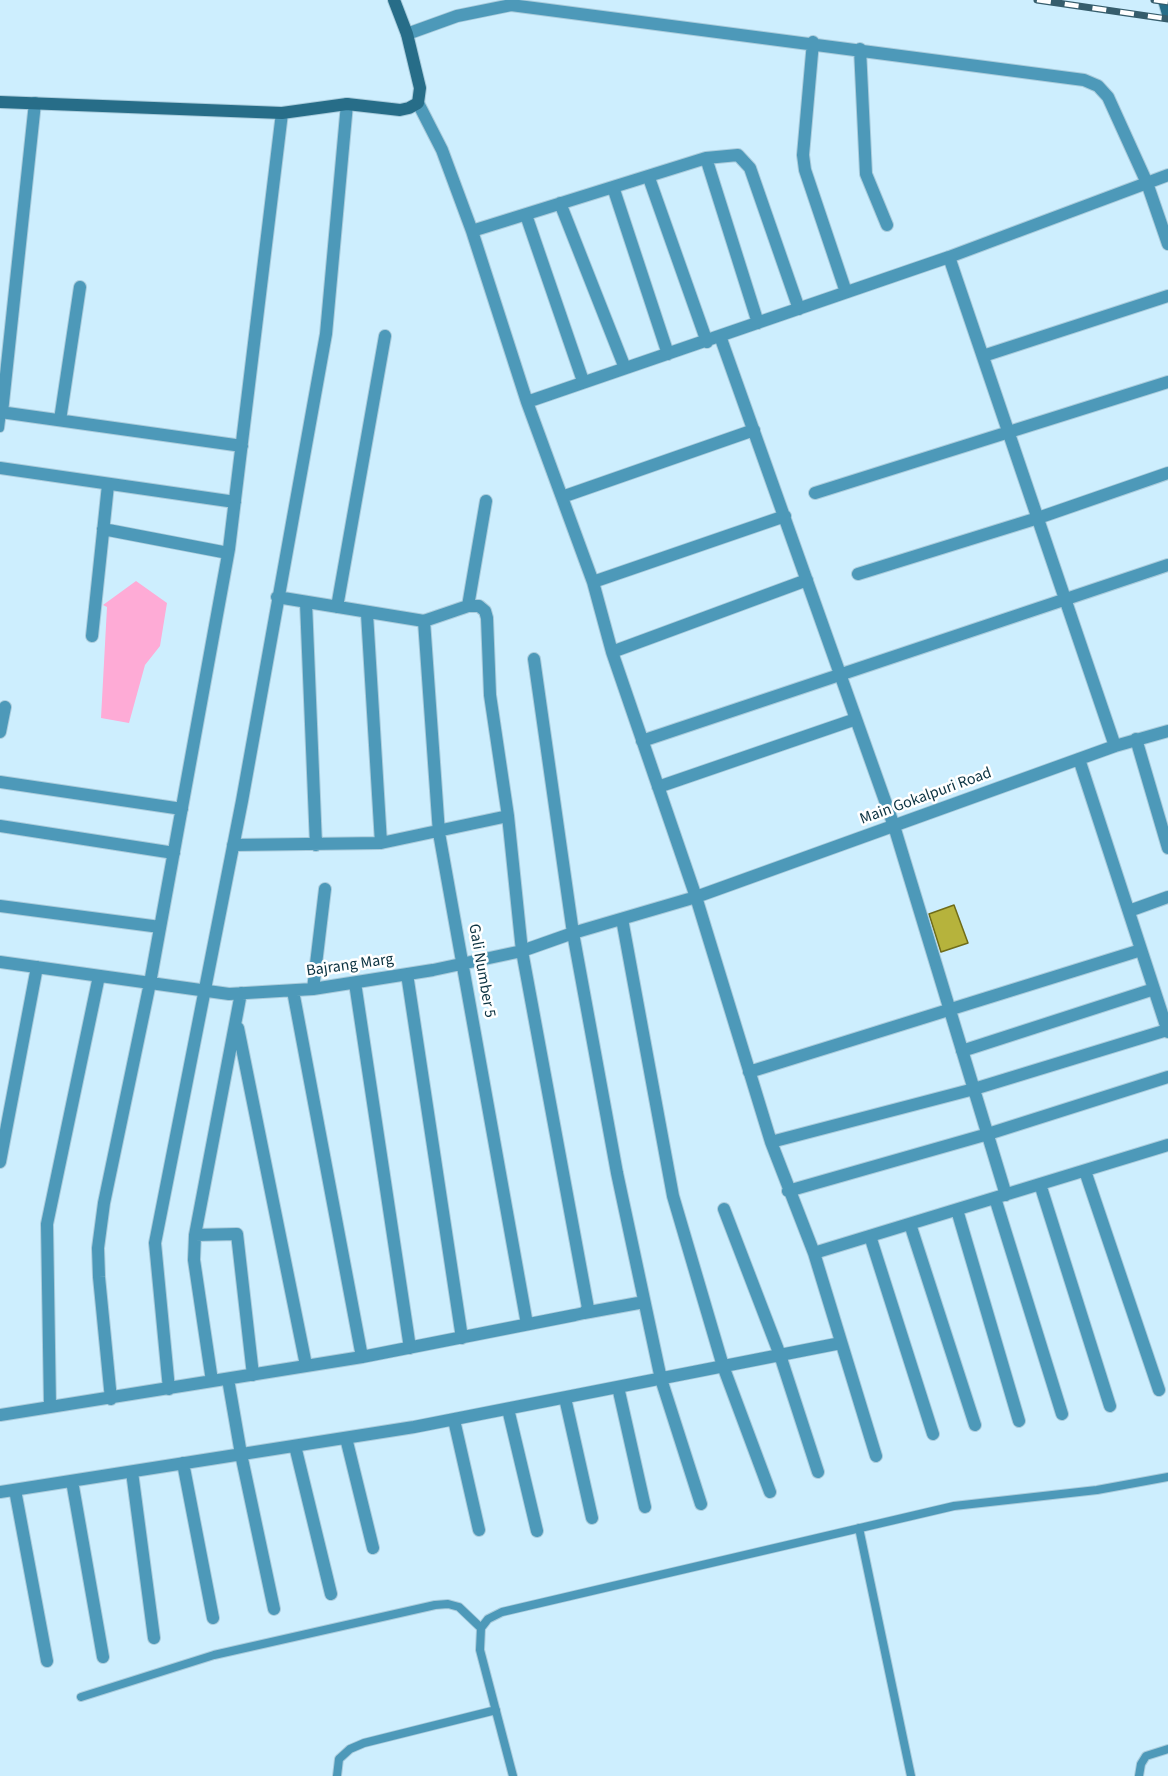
<!DOCTYPE html>
<style>
body{margin:0}
canvas{display:block;background:#cdeefe}
</style>
<canvas width="1168" height="1776"></canvas>
<script>
const ctx = document.querySelector('canvas').getContext('2d');
ctx.lineJoin = 'round';
function fill(path, color) {
  ctx.fillStyle = color;
  ctx.fill(path, 'evenodd');
}
function toPath(rows) {
  const path = new Path2D();
  for (const r of rows) {
    path.moveTo(r[0], r[1]);
    for (let i = 2; i < r.length; i += 2) path.lineTo(r[i], r[i + 1]);
  }
  return path;
}
function trace(path, color, width, dash) {
  ctx.strokeStyle = color;
  ctx.lineWidth = width;
  ctx.lineCap = dash ? 'butt' : 'round';
  ctx.setLineDash(dash || []);
  ctx.stroke(path);
}
function drawText(font, color, halo, rows, align = 'center') {
  ctx.font = font + ' "Source Sans 3",sans-serif';
  ctx.lineWidth = 5;
  ctx.setLineDash([]);
  ctx.textBaseline = 'middle';
  ctx.strokeStyle = halo;
  ctx.fillStyle = color;
  for (const [text, x, y, turn = 0] of rows) {
    ctx.save();
    ctx.translate(x, y);
    ctx.rotate((+turn || 0) * Math.PI / 180);
    ctx.textAlign = isNaN(turn) ? turn : align;
    if (halo) ctx.strokeText(text, 0, 0);
    ctx.fillText(text, 0, 0);
    ctx.restore();
  }
}
const water = toPath([
 [136,581,167,603,160,646,145,665,129,723,101,718,107,607,103,605]
]);
const building = toPath([
 [954,905,968,943,941,952,929,914,954,905]
]);
const lane = toPath([
 [0,428,2,412],
 [859,1528,911,1776],
 [81,1697,214,1655,435,1605,448,1604,459,1607,481,1628],
 [337,1776,339,1759,350,1749,364,1743,496,1710],
 [513,1776,480,1650,481,1628,488,1619,502,1612,954,1506,1097,1490,1168,1477],
 [1139,1776,1141,1764,1146,1756,1168,1749]
]);
const street = toPath([
 [407,34,457,16,511,5,1084,80,1098,86,1108,97,1147,183,1168,244],
 [813,42,803,155,805,170,846,292],
 [860,49,866,174,887,225],
 [418,103,442,150,472,231,527,402,593,582,612,652,696,897,771,1142,814,1253,876,1456],
 [706,158,758,323],
 [649,178,707,342],
 [613,187,668,354],
 [560,203,625,368],
 [526,215,583,381],
 [472,231,706,158,738,155,750,168,799,309],
 [949,257,1115,746],
 [720,336,894,826,1006,1195],
 [983,356,1168,296],
 [527,402,949,257,1168,175],
 [0,412,242,446],
 [2,412,35,103],
 [60,420,80,287],
 [0,468,235,502],
 [815,493,1168,382],
 [562,497,754,430],
 [103,529,228,553],
 [858,574,1038,518,1168,473],
 [593,582,785,516],
 [306,603,316,845],
 [468,606,486,501],
 [337,607,385,336],
 [367,614,381,843],
 [424,621,439,833,527,1324],
 [92,636,108,485],
 [612,652,807,580],
 [534,659,573,933,617,1173,661,1379,701,1504],
 [0,732,5,707],
 [1136,739,1168,848],
 [642,741,1168,565],
 [1079,759,1168,1032],
 [0,782,182,809],
 [658,787,856,719],
 [0,826,174,853],
 [233,845,381,843,508,816],
 [0,906,160,927],
 [1129,911,1168,897],
 [622,919,673,1196,723,1366,770,1492],
 [0,962,229,994,313,989,433,970,522,951,573,933,696,897,1115,746,1168,731],
 [407,974,462,1338],
 [355,983,410,1348],
 [313,989,325,889],
 [293,991,362,1357],
 [238,1028,306,1365],
 [962,1051,1154,989],
 [749,1072,1141,950],
 [771,1142,974,1089,1167,1030],
 [0,1162,37,967],
 [1085,1171,1159,1390],
 [1040,1184,1110,1406],
 [788,1191,988,1134,1168,1077],
 [995,1198,1062,1414],
 [724,1209,780,1355,818,1472],
 [957,1210,1019,1421],
 [910,1224,975,1425],
 [195,1235,237,1234,253,1375],
 [870,1236,933,1434],
 [814,1253,1168,1145],
 [584,1313,644,1302],
 [228,1379,241,1454,274,1609],
 [212,1381,194,1260,195,1235,241,993],
 [618,1387,645,1507],
 [169,1389,155,1243,242,801,326,334,347,104],
 [565,1398,592,1518],
 [111,1399,99,1277,98,1248,104,1203,150,983,229,549,282,113],
 [50,1407,47,1224,99,976],
 [508,1409,537,1531],
 [0,1415,362,1357,575,1315,584,1313,588,1308,522,951,508,816,490,695,487,618,485,611,479,606,468,606,424,621,277,597],
 [454,1420,479,1530],
 [346,1438,373,1548],
 [295,1446,331,1594],
 [183,1463,213,1618],
 [132,1472,154,1638],
 [72,1481,103,1657],
 [15,1490,47,1661],
 [0,1492,414,1427,841,1343]
]);
const secondary = toPath([
 [1164,0,1168,14],
 [0,102,282,113,347,104,400,110,409,108,418,103,420,88,407,34,394,0]
]);
const rail = toPath([
 [1037,0,1168,19],
 [1154,0,1168,2]
]);
const streetNames = [
 ["Main Gokalpuri Road",926,797,-20],
 ["Bajrang Marg",350,966,-8],
 ["Gali Number 5",481,971,80]
];
fill(water, '#feabd6');
fill(building, '#b6b33c');
trace(building, '#6f6c19', 1.5);
trace(lane, '#aaccdc', 10);
trace(street, '#aaccdc', 14);
trace(secondary, '#aaccdc', 14);
trace(lane, '#4d99b9', 8);
trace(street, '#4d99b9', 12);
trace(secondary, '#276d88', 12);
trace(rail, '#365d6c', 7);
trace(rail, '#fff', 4.5, [14]);
drawText('16px', '#0a3241', '#fff', streetNames);
</script>
